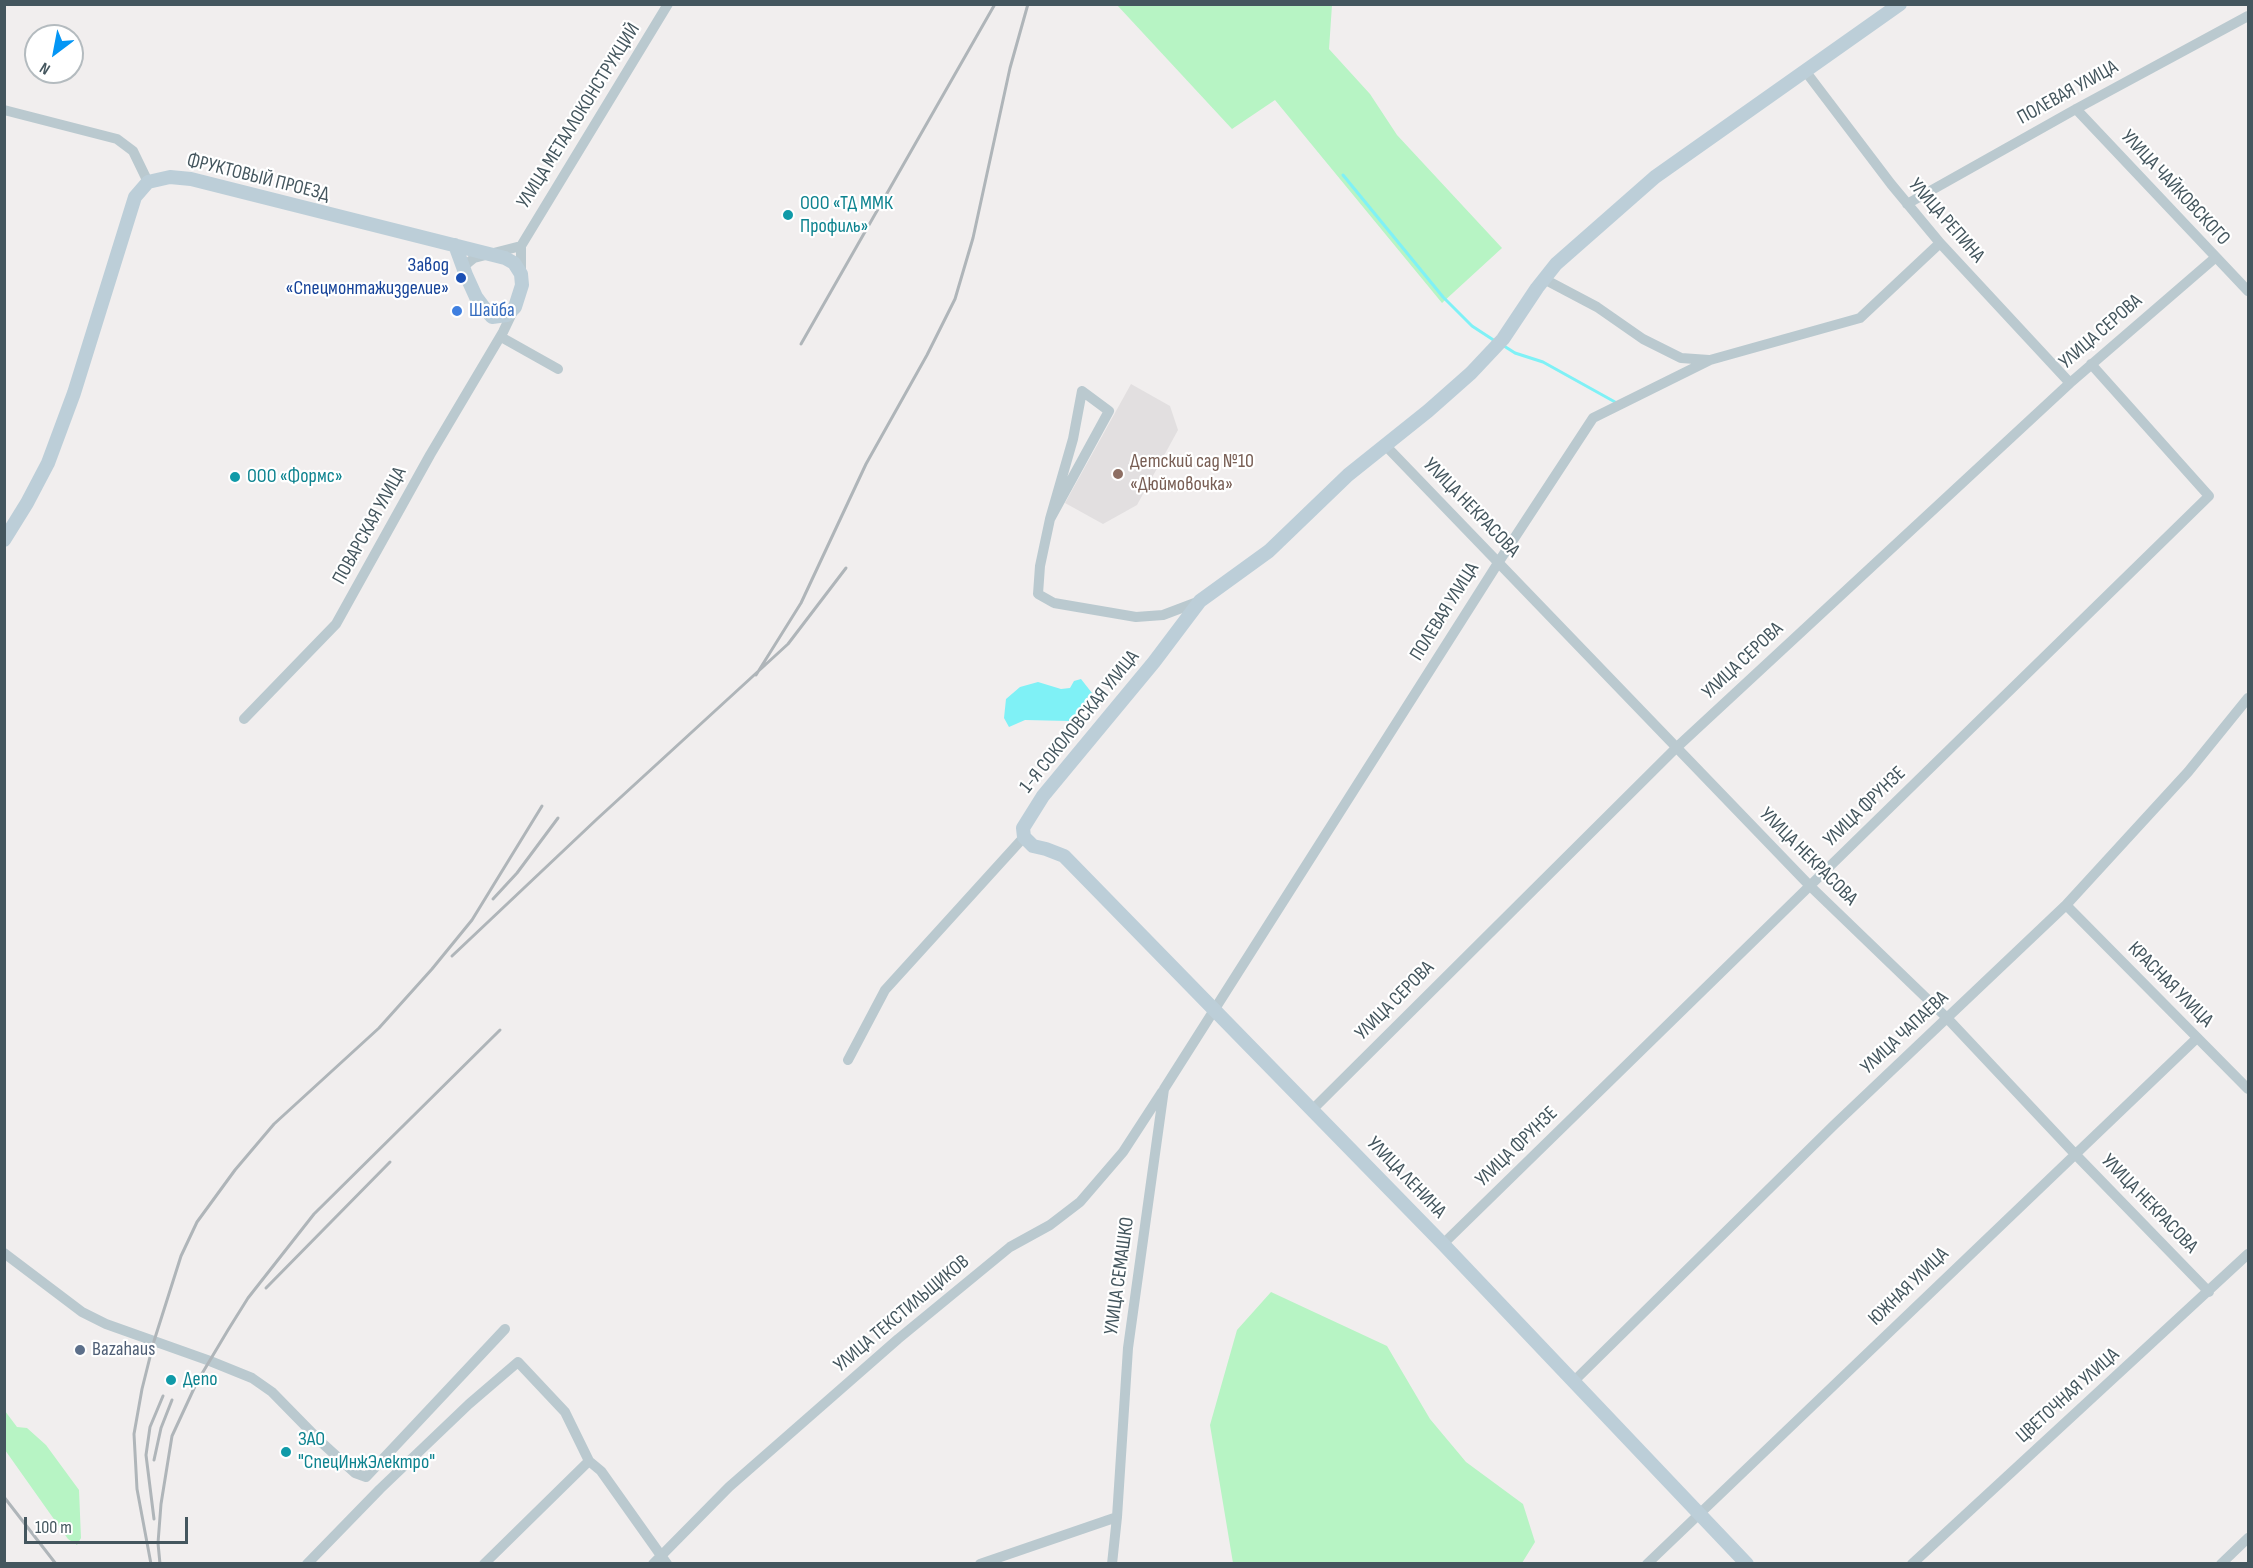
<!DOCTYPE html>
<meta charset="utf-8">
<style>
body{margin:0}
#map{position:relative;width:2253px;height:1568px;overflow:hidden;background:#f1eeee;font-family:"Sofia Sans Condensed",sans-serif}
canvas{display:block}
.frame{position:absolute;inset:0;border:6px solid #44565e;pointer-events:none}
.north{position:absolute;left:24px;top:24px;width:60px;height:60px;box-sizing:border-box;background:#fff;border:2px solid #b4bbbf;border-radius:50%;rotate:212deg;font-size:16px;font-weight:700;line-height:24px;text-align:center;color:#44565e}
.north::after{content:'';display:block;margin:auto;width:21px;height:27px;background:#0496f5;clip-path:polygon(50% 0,100% 100%,50% 72%,0 100%)}
.scale{position:absolute;left:24px;top:1517px;width:164px;height:27px;box-sizing:border-box;border:3px solid #44565e;border-top:0;padding-left:8px;font-size:18px;line-height:21px;white-space:nowrap;color:#44565e;-webkit-text-stroke:4px #fff;paint-order:stroke}
</style>
<div id="map">
<canvas width="2253" height="1568"></canvas>
<div class="frame"></div>
<div class="north">N</div>
<div class="scale">100 m</div>
</div>
<script>
const ctx = document.querySelector('canvas').getContext('2d');
ctx.lineJoin = 'round';
function fill(path, color) {
  ctx.fillStyle = color;
  ctx.fill(path, 'evenodd');
}
function toPath(rows) {
  const path = new Path2D();
  for (const r of rows) {
    path.moveTo(r[0], r[1]);
    for (let i = 2; i < r.length; i += 2) path.lineTo(r[i], r[i + 1]);
  }
  return path;
}
function trace(path, color, width, dash) {
  ctx.strokeStyle = color;
  ctx.lineWidth = width;
  ctx.lineCap = dash ? 'butt' : 'round';
  ctx.setLineDash(dash || []);
  ctx.stroke(path);
}
function drawText(font, color, halo, rows, align = 'center') {
  ctx.font = font + ' "Sofia Sans Condensed",sans-serif';
  ctx.lineWidth = 4.5;
  ctx.setLineDash([]);
  ctx.textBaseline = 'middle';
  ctx.strokeStyle = halo;
  ctx.fillStyle = color;
  for (const [text, x, y, turn = 0] of rows) {
    ctx.save();
    ctx.translate(x, y);
    ctx.rotate((+turn || 0) * Math.PI / 180);
    ctx.textAlign = isNaN(turn) ? turn : align;
    if (halo) ctx.strokeText(text, 0, 0);
    ctx.fillText(text, 0, 0);
    ctx.restore();
  }
}
const education = toPath([
 [1131,384,1170,406,1178,430,1137,505,1103,524,1065,503]
]);
const green = toPath([
 [1117,5,1332,5,1329,49,1370,94,1397,135,1502,248,1442,303,1275,100,1232,129],
 [1271,1292,1387,1346,1430,1419,1466,1462,1523,1504,1535,1542,1522,1563,1233,1563,1210,1425,1237,1330],
 [5,1411,17,1427,27,1428,46,1445,79,1490,81,1538,77,1545,68,1539,5,1450]
]);
const water = toPath([
 [1081,679,1092,693,1087,709,1069,721,1025,720,1009,727,1004,718,1006,699,1020,687,1038,682,1061,689,1070,688,1074,681]
]);
const stream = toPath([
 [1343,175,1443,297,1472,326,1495,341],
 [1504,346,1515,353,1543,362,1615,402]
]);
const street = toPath([
 [1806,72,1891,184,1940,243,2070,383],
 [2076,109,2248,291],
 [4,110,117,139,133,151,148,182],
 [1907,204,2076,109,2248,16],
 [521,246,668,4],
 [521,246,521,274],
 [463,267,474,258,521,246],
 [1544,279,1597,307,1643,339,1681,358,1709,360],
 [501,337,558,369],
 [1385,445,1810,886,1947,1018,2075,1154,2209,1292],
 [1050,519,1109,411,1082,391,1073,439,1050,519,1040,566,1038,594,1054,603,1136,617,1163,615,1200,601],
 [244,719,336,624,430,455,503,332,514,309],
 [2066,905,2248,1089],
 [848,1060,885,990,1024,837],
 [1312,1110,1676,748,2070,383,2216,257],
 [1443,1244,2209,496,2091,364],
 [4,1253,82,1312,106,1324,210,1361,252,1378,272,1392,321,1442,355,1473,366,1477,505,1329],
 [1573,1382,1834,1125,2066,905,2188,772,2248,698],
 [307,1564,380,1489,469,1404,518,1362,565,1412,589,1461,601,1471,667,1564],
 [484,1564,589,1461],
 [653,1564,729,1487,898,1339,1010,1247,1050,1225,1080,1202,1123,1152,1162,1092],
 [980,1564,1117,1517],
 [1112,1564,1117,1517,1128,1348,1164,1089,1498,563,1593,418,1710,360,1860,318,1940,243],
 [1647,1564,2197,1038],
 [1912,1564,2248,1254],
 [2221,1564,2248,1538]
]);
const secondary = toPath([
 [4,540,27,503,48,463,74,393,135,197,148,182,170,177,191,179,505,258,514,263,521,274,522,285,515,307,507,315,492,317,485,309,476,297,466,275,455,245],
 [1747,1564,1443,1244,1064,856,1046,849,1033,846,1024,837,1023,828,1043,796,1154,662,1200,601,1269,551,1348,475,1428,411,1471,373,1503,339,1537,288,1556,264,1655,177,1900,4]
]);
const rail = toPath([
 [801,344,995,4],
 [756,675,801,603,866,464,927,355,955,299,973,238,1010,68,1028,4],
 [493,899,517,873,558,818],
 [452,956,597,819,788,644,846,568],
 [266,1288,390,1162],
 [154,1460,161,1428,172,1400],
 [4,1497,56,1564],
 [154,1519,146,1455,150,1427,163,1396],
 [151,1564,137,1489,134,1434,142,1389,154,1341,181,1256,197,1222,235,1170,274,1124,379,1028,432,969,472,920,542,806],
 [160,1564,158,1543,161,1504,172,1436,197,1382,228,1330,248,1298,314,1214,500,1030]
]);
const markers = [
 [788,215,6,"#0f9aa8"],
 [461,278,6,"#1a4fb4"],
 [457,311,6,"#3f7fe0"],
 [1118,474,6,"#8d6e63"],
 [235,477,6,"#0f9aa8"],
 [80,1350,6,"#5c6f8a"],
 [171,1380,6,"#0f9aa8"],
 [286,1452,6,"#0f9aa8"]
];
const streetNames = [
 ["ПОЛЕВАЯ УЛИЦА",2068,93,-29],
 ["УЛИЦА МЕТАЛЛОКОНСТРУКЦИЙ",579,116,-58],
 ["ФРУКТОВЫЙ ПРОЕЗД",258,178,14],
 ["УЛИЦА ЧАЙКОВСКОГО",2175,188,47],
 ["УЛИЦА РЕПИНА",1946,221,49],
 ["УЛИЦА СЕРОВА",2101,332,-41],
 ["УЛИЦА НЕКРАСОВА",1471,508,46],
 ["ПОВАРСКАЯ УЛИЦА",370,526,-61],
 ["ПОЛЕВАЯ УЛИЦА",1445,612,-58],
 ["УЛИЦА СЕРОВА",1743,661,-43],
 ["1-Я СОКОЛОВСКАЯ УЛИЦА",1080,722,-51],
 ["УЛИЦА ФРУНЗЕ",1865,807,-44],
 ["УЛИЦА НЕКРАСОВА",1808,857,45],
 ["КРАСНАЯ УЛИЦА",2170,985,45],
 ["УЛИЦА СЕРОВА",1395,1001,-45],
 ["УЛИЦА ЧАПАЕВА",1905,1033,-43],
 ["УЛИЦА ФРУНЗЕ",1517,1147,-44],
 ["УЛИЦА ЛЕНИНА",1406,1178,46],
 ["УЛИЦА НЕКРАСОВА",2149,1204,46],
 ["УЛИЦА СЕМАШКО",1120,1276,-82],
 ["ЮЖНАЯ УЛИЦА",1909,1287,-44],
 ["УЛИЦА ТЕКСТИЛЬЩИКОВ",902,1314,-40],
 ["ЦВЕТОЧНАЯ УЛИЦА",2068,1396,-42]
];
const cultureNames = [
 ["ООО «ТД ММК",800,204],
 ["Профиль»",800,227],
 ["ООО «Формс»",247,477],
 ["Депо",183,1380],
 ["ЗАО",298,1440],
 ["\"СпецИнжЭлектро\"",298,1463]
];
const transitNames = [
 ["Завод",449,266],
 ["«Спецмонтажизделие»",449,289]
];
const shopNames = [
 ["Шайба",469,311]
];
const educationNames = [
 ["Детский сад №10",1130,462],
 ["«Дюймовочка»",1130,485]
];
const serviceNames = [
 ["Bazahaus",92,1350]
];
fill(education, '#e2dfe0');
fill(green, '#b7f4c4');
fill(water, '#7ff1f6');
trace(stream, '#7ff1f6', 3);
trace(street, '#bac9cf', 10);
trace(secondary, '#bcced8', 14);
trace(rail, '#afb5b9', 3);
for (const [x, y, r, color] of markers) {
  const dot = new Path2D();
  dot.arc(x, y, r, 0, 2 * Math.PI);
  ctx.fillStyle = color;
  ctx.fill(dot);
  trace(dot, '#fff', 2);
}
drawText('20px', '#44565e', '#fff', streetNames);
drawText('20px', '#0d838f', '#fff', cultureNames, 'left');
drawText('20px', '#164399', '#fff', transitNames, 'right');
drawText('20px', '#366cbe', '#fff', shopNames, 'left');
drawText('20px', '#785e54', '#fff', educationNames, 'left');
drawText('20px', '#4e5e75', '#fff', serviceNames, 'left');
</script>
